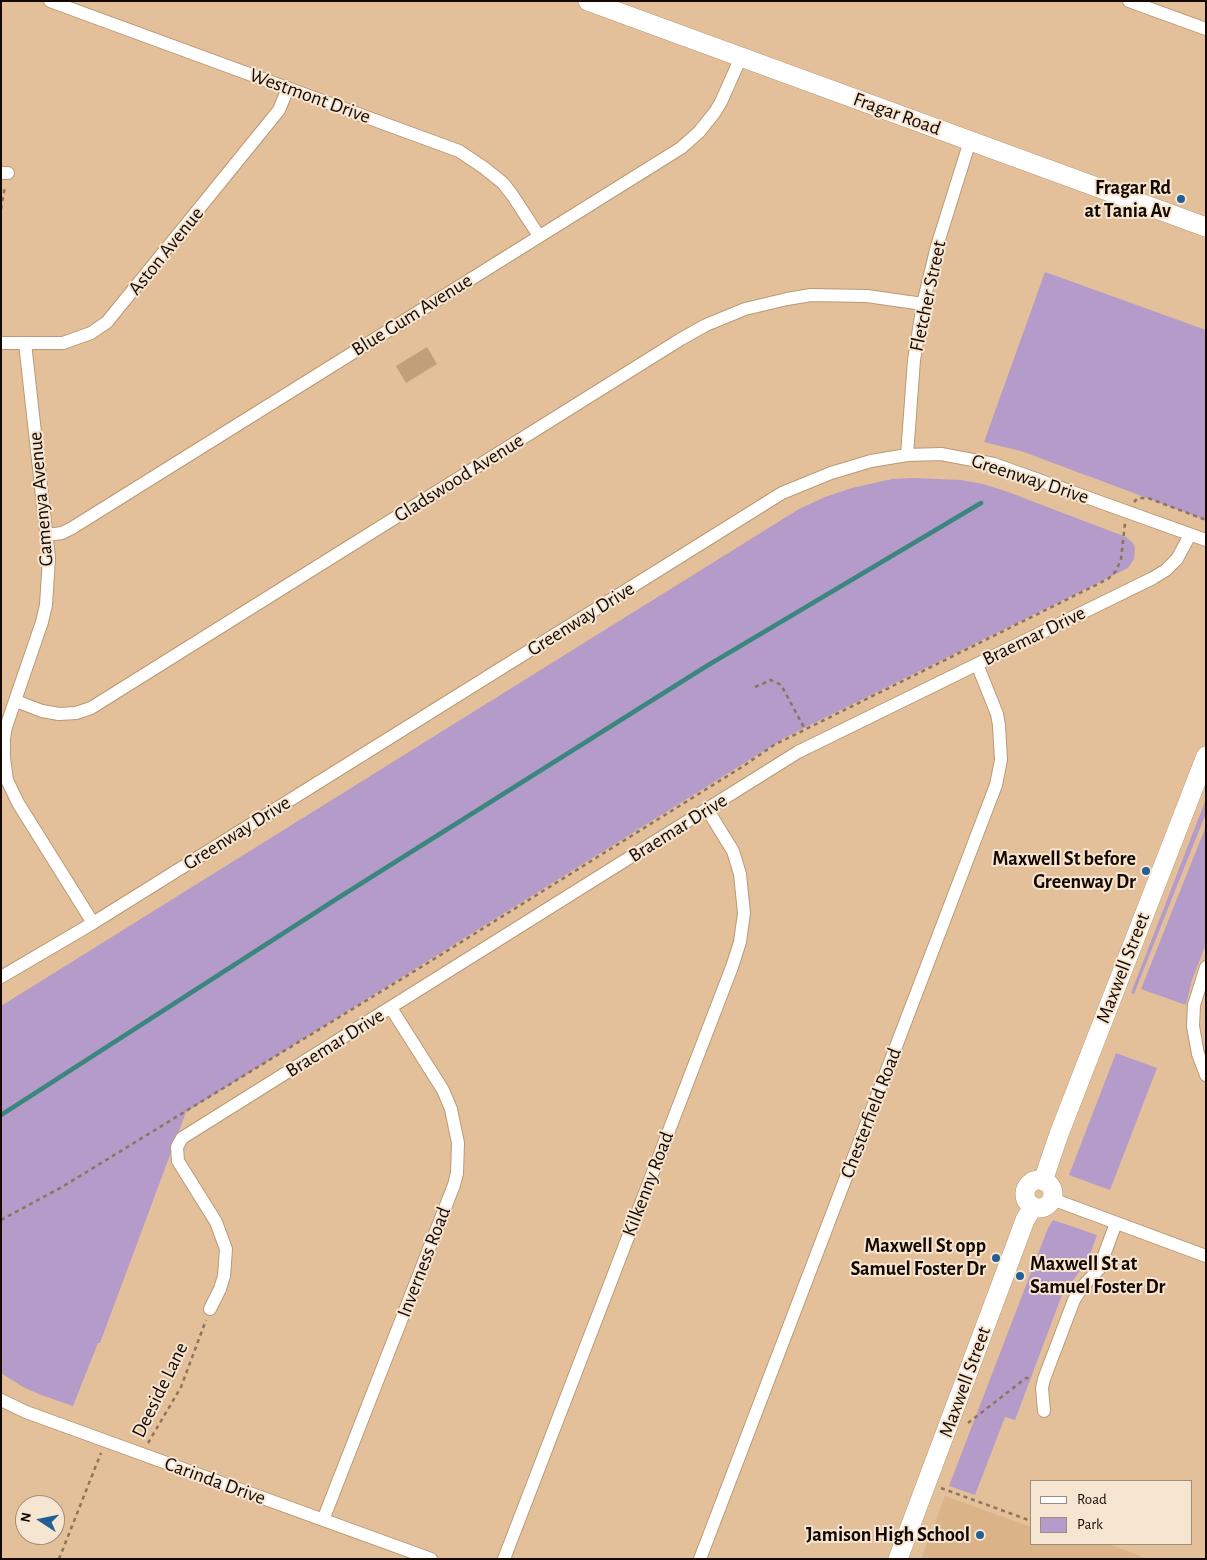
<!DOCTYPE html>
<style>
body{margin:0}
#map{position:relative;width:1207px;height:1560px;overflow:hidden;background:#e3c09a;font-family:"Alegreya Sans",sans-serif}
canvas{display:block}
.frame{position:absolute;inset:0;border:2px solid #140800;pointer-events:none}
.legend{position:absolute;left:1030px;top:1480px;width:162px;height:65px;box-sizing:border-box;background:#f6e5d1;border:1px solid #9c8d7d;margin:0;padding:6px 9px;list-style:none;font-size:15px;color:#140800}
.legend li{display:flex;align-items:center;gap:10px;height:25px}
.legend b{width:25px;border:1px solid #9c8d7d}
.north{position:absolute;left:15px;top:1495px;width:50px;height:50px;box-sizing:border-box;background:#f6e5d1;border:1px solid #9c8d7d;border-radius:50%;rotate:281deg;font-size:14px;font-weight:700;line-height:20px;text-align:center;color:#140800}
.north::after{content:'';display:block;margin:auto;width:18px;height:22px;background:#225f96;clip-path:polygon(50% 0,100% 100%,50% 72%,0 100%)}
</style>
<div id="map">
<canvas width="1207" height="1560"></canvas>
<div class="frame"></div>
<ul class="legend">
<li><b style="height:6px;background:#fff"></b>Road</li>
<li><b style="height:14px;background:#b49bc9"></b>Park</li>
</ul>
<div class="north">N</div>
</div>
<script>
const ctx = document.querySelector('canvas').getContext('2d');
ctx.lineJoin = 'round';
function fill(path, color) {
  ctx.fillStyle = color;
  ctx.fill(path, 'evenodd');
}
function toPath(rows) {
  const path = new Path2D();
  for (const r of rows) {
    if (r.length === 3) {
      path.moveTo(r[0] + r[2], r[1]);
      path.arc(r[0], r[1], r[2], 0, 2 * Math.PI);
      continue;
    }
    path.moveTo(r[0], r[1]);
    for (let i = 2; i < r.length; i += 2) path.lineTo(r[i], r[i + 1]);
  }
  return path;
}
function trace(path, color, width, dash) {
  ctx.strokeStyle = color;
  ctx.lineWidth = width;
  ctx.lineCap = dash ? 'butt' : 'round';
  ctx.setLineDash(dash || []);
  ctx.stroke(path);
}
function drawText(font, color, halo, rows, align = 'center') {
  ctx.font = font + ' "Alegreya Sans",sans-serif';
  ctx.lineWidth = 4;
  ctx.setLineDash([]);
  ctx.textBaseline = 'middle';
  ctx.strokeStyle = halo;
  ctx.fillStyle = color;
  for (const [text, x, y, turn = 0] of rows) {
    ctx.save();
    ctx.translate(x, y);
    ctx.rotate((+turn || 0) * Math.PI / 180);
    ctx.textAlign = isNaN(turn) ? turn : align;
    if (halo) ctx.strokeText(text, 0, 0);
    ctx.fillText(text, 0, 0);
    ctx.restore();
  }
}
const built = toPath([
 [945,1496,1031,1527,1031,1544,1108,1544,1149,1559,921,1559]
]);
const green = toPath([
 [1045,272,1206,330,1206,520,1021,451,984,442],
 [914,478,961,480,983,484,1008,492,1126,537,1133,543,1135,548,1134,559,1128,568,786,737,186,1112,100,1343,98,1343,73,1406,41,1395,23,1387,1,1373,1,1006,799,509,825,497,852,488,892,479],
 [1206,799,1206,813,1134,994,1131,993],
 [1206,826,1206,944,1192,980,1186,1005,1141,989],
 [1116,1053,1157,1068,1110,1190,1069,1175],
 [1053,1220,1097,1235,1088,1260,1062,1295,1015,1420,1005,1417,975,1495,949,1486,1048,1228]
]);
const stream = toPath([
 [1,1115,338,898,705,667,981,503]
]);
const building = toPath([
 [427,347,437,364,406,383,396,366]
]);
const path = toPath([
 [1,209,5,186],
 [1134,502,1138,498,1148,498,1206,520],
 [755,687,771,680,781,685,805,729],
 [1,1220,62,1187,426,964,745,765,774,745,1108,579,1116,571,1121,559,1125,523],
 [968,1423,1026,1378,1030,1378],
 [148,1443,181,1387,206,1320],
 [941,1488,1031,1521],
 [59,1559,101,1453]
]);
const street = toPath([
 [50,1,459,151,483,167,503,183,513,196,539,236],
 [1129,1,1206,29],
 [1,173,8,173],
 [1,343,63,343,91,333,107,322,279,110,288,88],
 [25,343,49,558,46,605,42,622,6,727,4,738,4,758,7,780,18,803,93,923],
 [907,455,914,360,923,304,937,246,970,141],
 [47,535,62,533,72,528,681,148,699,132,715,112,721,102,741,57],
 [16,701,42,711,59,714,76,713,91,708,681,339,706,325,745,309,787,299,811,295,867,296,923,304],
 [1206,967,1194,1005,1193,1026,1198,1054,1206,1075],
 [1,977,93,923,782,493,831,473,871,461,907,455,941,454,994,464,1206,540],
 [1052,1199,1206,1256],
 [210,1309,220,1289,224,1276,226,1249,216,1222,178,1161,177,1147,182,1138,798,752,1153,578,1166,570,1177,559,1190,535],
 [1,1400,26,1412,431,1559],
 [1044,1411,1042,1388,1044,1379,1074,1300,1083,1286,1099,1269,1116,1223],
 [323,1520,454,1185,457,1173,458,1143,451,1109,443,1090,391,1008],
 [504,1559,732,967,740,942,744,913,740,874,733,851,707,809],
 [700,1559,996,785,1001,760,999,725,997,714,977,664]
]);
const secondary = toPath([
 [588,1,1206,227],
 [1039,1194,14],
 [1043,1181,1059,1134,1206,756],
 [898,1559,1018,1239,1025,1220,1033,1207]
]);
const markers = [
 [1181,199,5,"#225f96"],
 [1146,871,5,"#225f96"],
 [996,1258,5,"#225f96"],
 [1020,1276,5,"#225f96"],
 [980,1535,5,"#225f96"]
];
const streetNames = [
 ["Westmont Drive",310,96,20],
 ["Fragar Road",897,114,20],
 ["Aston Avenue",166,251,-51],
 ["Fletcher Street",928,296,-78],
 ["Blue Gum Avenue",412,315,-32],
 ["Gladswood Avenue",459,478,-32],
 ["Greenway Drive",1030,479,18],
 ["Gamenya Avenue",41,499,-95],
 ["Greenway Drive",581,619,-32],
 ["Braemar Drive",1034,636,-26],
 ["Braemar Drive",678,828,-32],
 ["Greenway Drive",237,833,-32],
 ["Maxwell Street",1123,968,-69],
 ["Braemar Drive",335,1043,-32],
 ["Chesterfield Road",871,1113,-69],
 ["Kilkenny Road",648,1184,-69],
 ["Inverness Road",424,1262,-69],
 ["Maxwell Street",965,1382,-70],
 ["Deeside Lane",160,1390,-64],
 ["Carinda Drive",215,1481,20]
];
const poiNames = [
 ["Fragar Rd",1171,188],
 ["at Tania Av",1171,211],
 ["Maxwell St before",1136,859],
 ["Greenway Dr",1136,882],
 ["Maxwell St opp",986,1246],
 ["Samuel Foster Dr",986,1269],
 ["Maxwell St at",1030,1264,"left"],
 ["Samuel Foster Dr",1030,1287,"left"],
 ["Jamison High School",970,1535]
];
fill(built, '#dab488');
fill(green, '#b49bc9');
trace(stream, '#3b867e', 4.5);
fill(building, '#c09f7a');
trace(street, '#ba9974', 14);
trace(secondary, '#ba9974', 20);
trace(path, '#8d745a', 2.5, [4, 4]);
trace(street, '#fff', 12);
trace(secondary, '#fff', 19);
for (const [x, y, r, color] of markers) {
  const dot = new Path2D();
  dot.arc(x, y, r, 0, 2 * Math.PI);
  ctx.fillStyle = color;
  ctx.fill(dot);
  trace(dot, '#f6e5d1', 2);
}
drawText('20px', '#140800', '#f6e5d1', streetNames);
drawText('bold 20px', '#140800', '#f6e5d1', poiNames, 'right');
</script>
